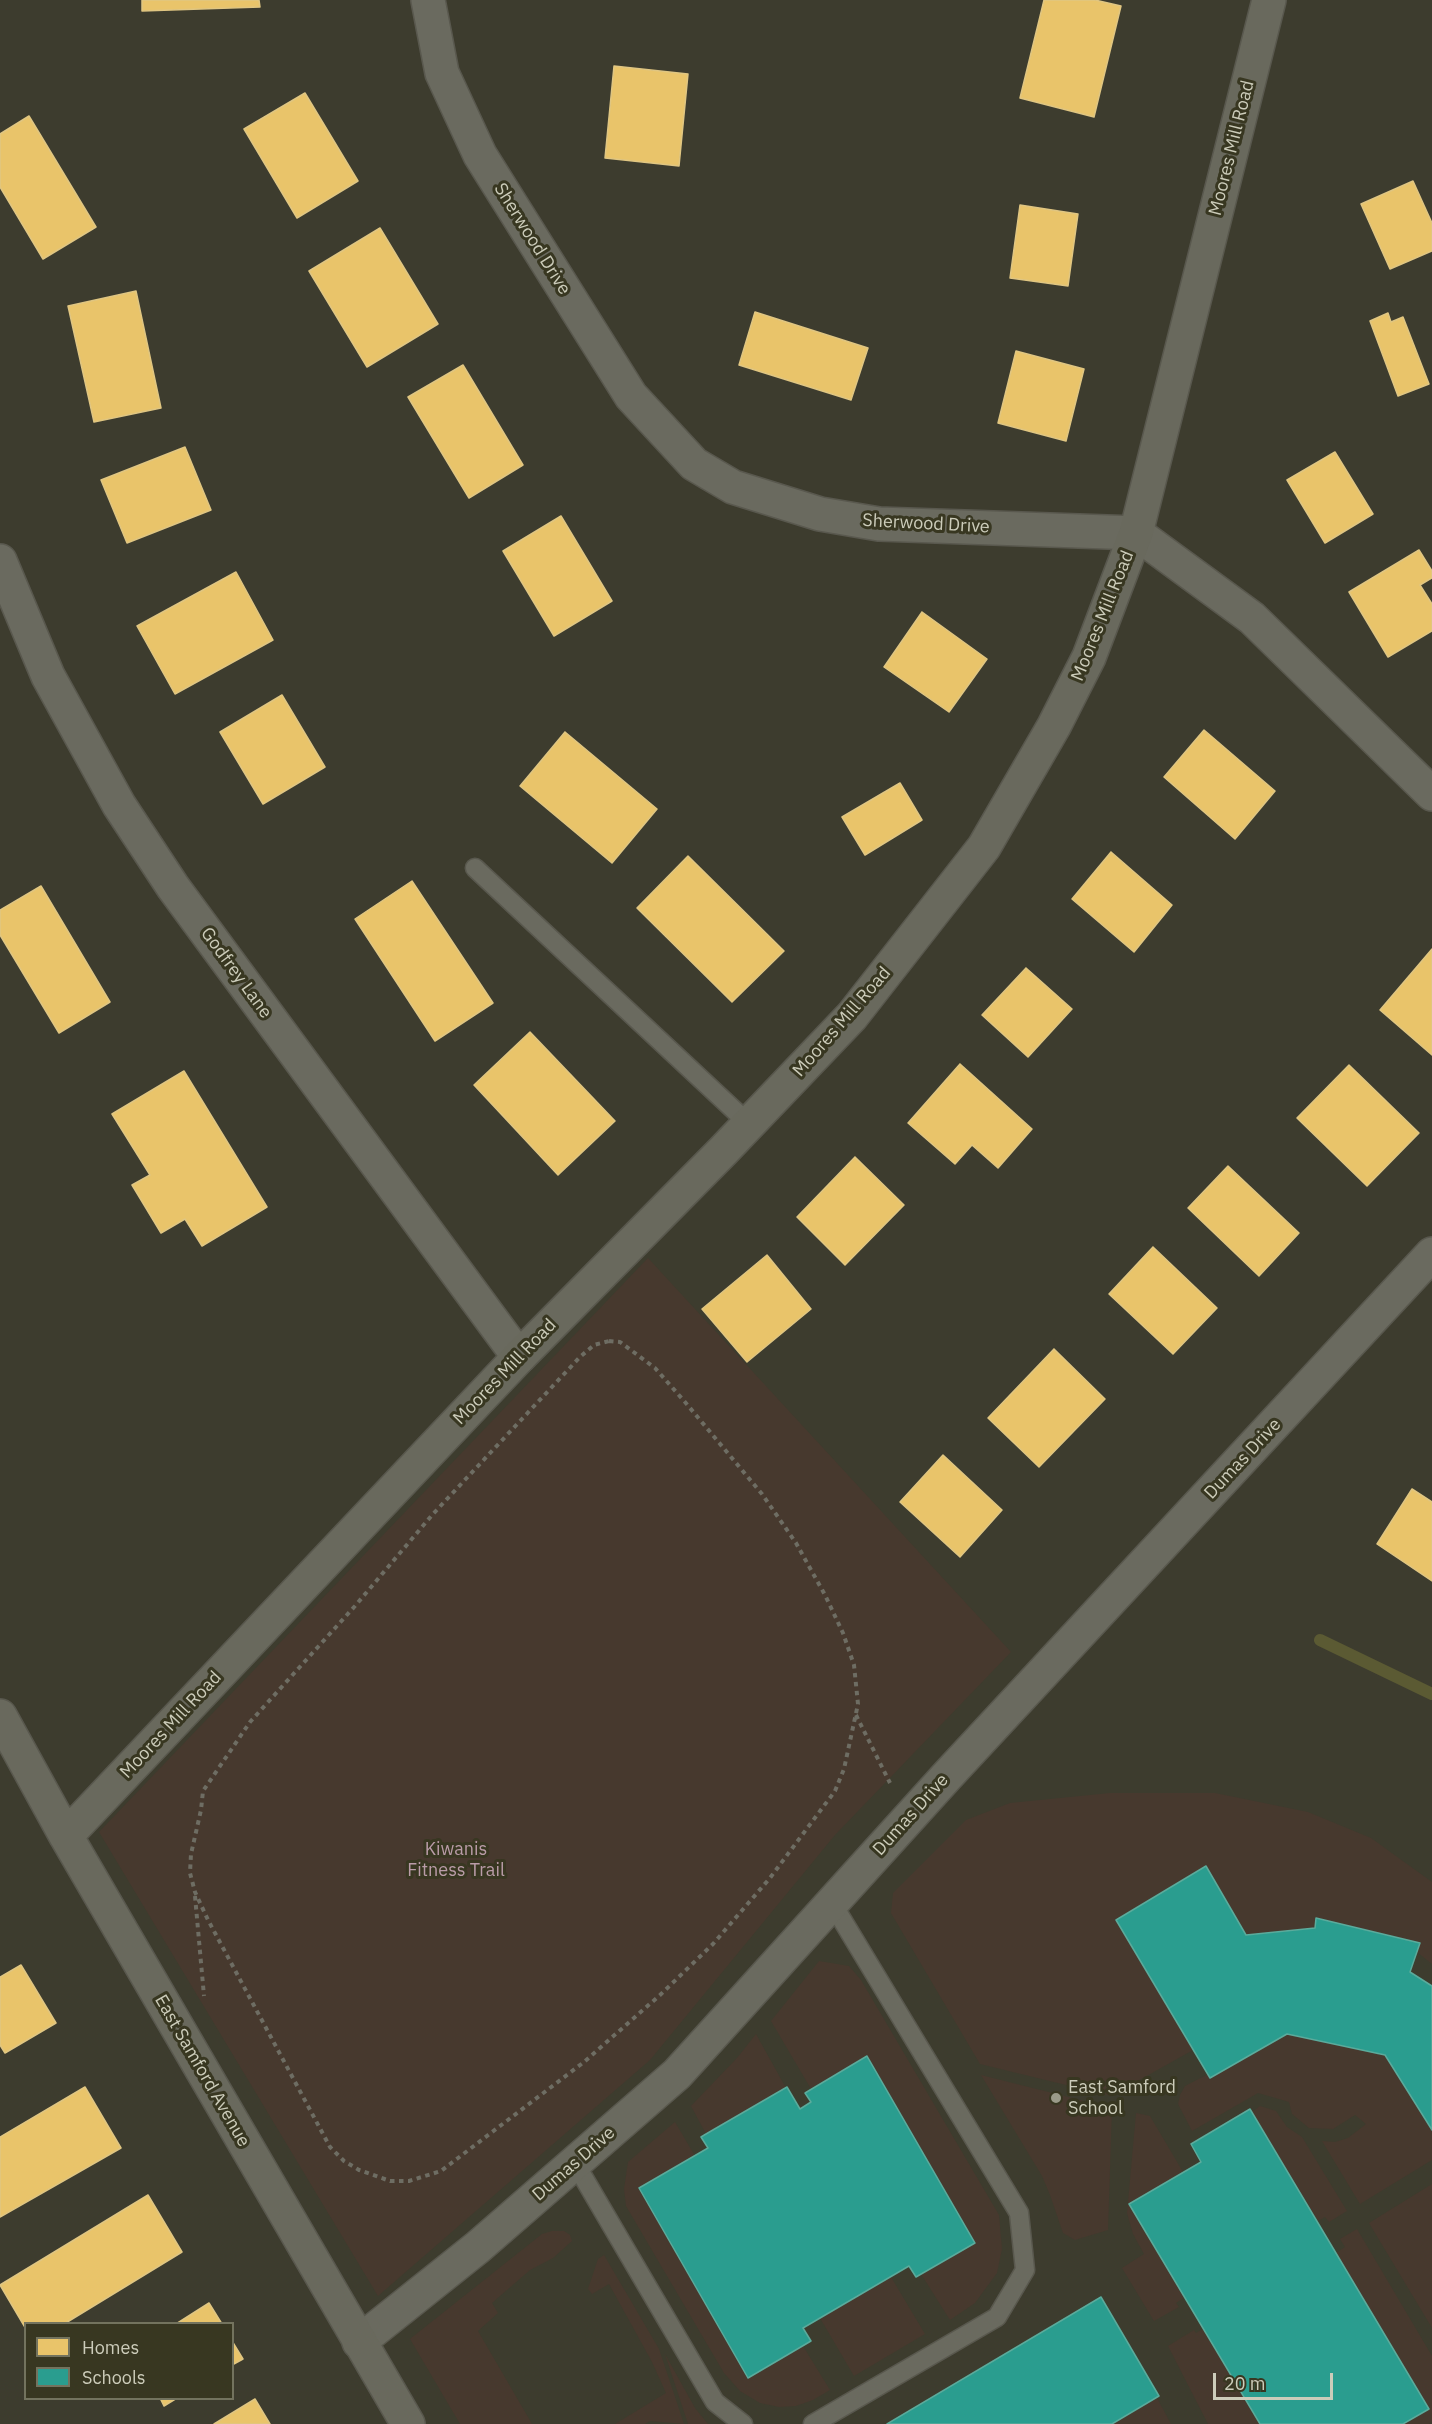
<!DOCTYPE html>
<style>
body{margin:0}
#map{position:relative;width:1432px;height:2424px;overflow:hidden;background:#3d3c2e;font-family:"IBM Plex Sans",sans-serif}
canvas{display:block}
.legend{position:absolute;left:24px;top:2322px;width:210px;height:78px;box-sizing:border-box;background:#383721;border:2px solid #73735e;margin:0;padding:8px 10px;list-style:none;font-size:18px;color:#ccccba}
.legend li{display:flex;align-items:center;gap:12px;height:30px}
.legend b{width:30px;border:2px solid #73735e}
.scale{position:absolute;left:1213px;top:2373px;width:120px;height:27px;box-sizing:border-box;border:3px solid #ccccba;border-top:0;padding-left:8px;font-size:18px;line-height:21px;white-space:nowrap;color:#ccccba;-webkit-text-stroke:4px #383721;paint-order:stroke}
</style>
<div id="map">
<canvas width="1432" height="2424"></canvas>
<ul class="legend">
<li><b style="height:16px;background:#e9c46a"></b>Homes</li>
<li><b style="height:16px;background:#2a9d8f"></b>Schools</li>
</ul>
<div class="scale">20 m</div>
</div>
<script>
const ctx = document.querySelector('canvas').getContext('2d');
ctx.lineJoin = 'round';
function fill(path, color) {
  ctx.fillStyle = color;
  ctx.fill(path, 'evenodd');
}
function toPath(rows) {
  const path = new Path2D();
  for (const r of rows) {
    path.moveTo(r[0], r[1]);
    for (let i = 2; i < r.length; i += 2) path.lineTo(r[i], r[i + 1]);
  }
  return path;
}
function trace(path, color, width, dash) {
  ctx.strokeStyle = color;
  ctx.lineWidth = width;
  ctx.lineCap = dash ? 'butt' : 'round';
  ctx.setLineDash(dash || []);
  ctx.stroke(path);
}
function drawText(font, color, halo, rows, align = 'center') {
  ctx.font = font + ' "IBM Plex Sans",sans-serif';
  ctx.lineWidth = 6;
  ctx.setLineDash([]);
  ctx.textBaseline = 'middle';
  ctx.strokeStyle = halo;
  ctx.fillStyle = color;
  for (const [text, x, y, turn = 0] of rows) {
    ctx.save();
    ctx.translate(x, y);
    ctx.rotate((+turn || 0) * Math.PI / 180);
    ctx.textAlign = isNaN(turn) ? turn : align;
    if (halo) ctx.strokeText(text, 0, 0);
    ctx.fillText(text, 0, 0);
    ctx.restore();
  }
}
const green = toPath([
 [648,1258,1011,1652,835,1835,650,2060,378,2296,99,1832],
 [1110,1793,1215,1793,1308,1812,1371,1838,1432,1882,1432,1964,1417,1952,1316,1919,1314,1928,1246,1935,1205,1867,1116,1920,1193,2050,1111,2096,980,2064,891,1913,893,1893,966,1820,1010,1803],
 [819,1961,849,1966,861,1980,999,2215,1002,2249,997,2273,975,2303,950,2320,921,2274,975,2243,868,2057,811,2089,771,2021],
 [756,2034,786,2088,706,2134,691,2106,737,2058],
 [1287,2034,1385,2055,1432,2130,1432,2160,1360,2204,1322,2141,1335,2142,1348,2138,1366,2124,1355,2115,1333,2129,1309,2128,1292,2114,1289,2102,1258,2093,1192,2131,1178,2104,1180,2095,1185,2086],
 [981,2075,1112,2108,1108,2230,1075,2240,1063,2233,1050,2195,1042,2176],
 [1260,2106,1276,2111,1287,2127,1302,2137,1347,2211,1329,2222,1325,2217,1318,2221,1252,2112],
 [1136,2113,1150,2116,1183,2172,1132,2203,1185,2297,1176,2303,1179,2307,1154,2321,1122,2268,1144,2254,1133,2234,1127,2213],
 [675,2122,695,2156,639,2189,748,2377,803,2346,830,2390,813,2400,796,2406,779,2407,760,2403,740,2391,724,2373,626,2206,624,2189,628,2162],
 [1432,2184,1432,2328,1369,2223],
 [1357,2229,1432,2356,1432,2422,1429,2424,1403,2424,1336,2253,1345,2247,1340,2239],
 [552,2231,564,2231,570,2235,572,2241,553,2258,530,2270,492,2303,498,2313,478,2331,532,2424,460,2424,410,2339,542,2234],
 [604,2255,659,2349,684,2424,650,2421,645,2424,615,2424,666,2393,652,2362,609,2284,592,2294,588,2289,598,2259],
 [891,2277,925,2334,854,2376,820,2318],
 [1203,2329,1260,2424,1208,2424,1168,2346,1194,2330,1196,2333],
 [665,2354,695,2408,708,2424,688,2424],
 [1157,2398,1171,2424,1112,2424]
]);
const homes = toPath([
 [142,0,259,0,260,7,142,11,142,0],
 [1044,0,1095,0,1121,6,1094,117,1020,98,1044,0],
 [614,66,688,74,679,166,605,158,614,66],
 [305,93,358,181,297,218,244,129,305,93],
 [29,116,96,227,43,259,0,187,0,134,29,116],
 [1413,181,1432,223,1432,251,1390,269,1361,204,1413,181],
 [1020,205,1078,214,1068,286,1010,278,1020,205],
 [380,228,438,324,367,367,309,271,380,228],
 [136,291,161,408,94,422,68,306,136,291],
 [755,312,868,348,851,400,739,365,755,312],
 [1388,313,1391,322,1403,317,1429,384,1398,396,1370,321,1388,313],
 [1016,351,1084,369,1066,441,998,423,1016,351],
 [463,365,523,465,469,498,408,397,463,365],
 [185,447,211,510,127,543,101,480,185,447],
 [1335,452,1373,514,1325,543,1287,480,1335,452],
 [561,516,612,601,554,636,503,551,561,516],
 [1419,550,1432,571,1432,578,1420,585,1432,604,1432,631,1388,657,1349,592,1419,550],
 [236,572,273,640,175,694,137,626,236,572],
 [922,612,987,659,949,712,884,667,922,612],
 [282,695,325,767,263,804,220,732,282,695],
 [1204,730,1275,791,1235,839,1164,777,1204,730],
 [565,732,657,809,612,863,520,786,565,732],
 [900,783,922,820,865,855,842,817,900,783],
 [1111,852,1172,905,1134,952,1072,899,1111,852],
 [688,856,784,951,732,1002,637,908,688,856],
 [412,881,493,1003,435,1041,355,919,412,881],
 [41,886,110,1002,59,1033,0,935,0,910,41,886],
 [1432,949,1432,1055,1380,1010,1432,949],
 [1026,968,1072,1009,1028,1057,982,1015,1026,968],
 [530,1032,615,1121,558,1175,474,1085,530,1032],
 [960,1064,1032,1129,998,1168,972,1145,955,1164,908,1123,960,1064],
 [1349,1065,1419,1133,1367,1186,1297,1118,1349,1065],
 [184,1071,267,1207,202,1246,185,1219,161,1233,132,1185,150,1175,112,1114,184,1071],
 [855,1157,904,1205,845,1265,797,1217,855,1157],
 [1228,1166,1299,1233,1259,1276,1188,1208,1228,1166],
 [1153,1247,1217,1308,1173,1354,1109,1294,1153,1247],
 [767,1255,811,1309,747,1362,702,1309,767,1255],
 [1054,1349,1105,1399,1039,1467,988,1418,1054,1349],
 [943,1455,1002,1510,960,1557,900,1502,943,1455],
 [1412,1489,1432,1502,1432,1581,1377,1544,1412,1489],
 [21,1965,56,2023,5,2053,0,2045,0,1977,21,1965],
 [85,2087,121,2148,0,2217,0,2137,85,2087],
 [148,2195,182,2252,64,2324,26,2324,26,2329,0,2285,148,2195],
 [209,2303,222,2324,176,2324,209,2303],
 [232,2341,243,2359,232,2365,232,2341],
 [160,2398,177,2398,164,2406,160,2398],
 [255,2399,270,2424,214,2424,255,2399]
]);
const schools = toPath([
 [1206,1866,1246,1935,1315,1928,1316,1918,1420,1943,1410,1972,1432,1986,1432,2130,1385,2055,1287,2034,1210,2078,1116,1920,1206,1866],
 [867,2056,975,2243,916,2277,909,2266,803,2328,811,2341,748,2378,639,2188,708,2148,701,2137,706,2134,787,2087,800,2109,811,2102,805,2093,867,2056],
 [1250,2109,1429,2409,1403,2424,1260,2424,1129,2204,1201,2162,1191,2144,1250,2109],
 [1101,2297,1159,2396,1112,2424,887,2424,1101,2297]
]);
const stream = toPath([
 [1320,1640,1432,1694]
]);
const path = toPath([
 [609,1341,620,1342,655,1368,685,1402,762,1494,796,1543,825,1595,843,1633,854,1665,858,1704,844,1769,835,1791,770,1878,713,1944,660,1995,584,2062,441,2171,409,2181,390,2181,359,2170,344,2161,330,2147,208,1920,195,1892,190,1873,191,1854,201,1810,203,1791,250,1722,355,1606,433,1514,580,1357,594,1345,609,1341],
 [856,1715,890,1783],
 [195,1896,204,1996]
]);
const lane = toPath([
 [475,868,749,1124],
 [575,2163,715,2402,743,2424],
 [813,2424,997,2317,1025,2270,1019,2213,832,1903]
]);
const street = toPath([
 [428,0,442,73,480,155,631,396,694,464,733,487,820,514,879,524,1136,533,1252,618,1432,794],
 [0,561,48,676,119,805,173,887,519,1357],
 [359,2342,478,2247,677,2074,947,1776,1432,1254]
]);
const secondary = toPath([
 [0,1716,66,1836,408,2424],
 [66,1836,519,1357,723,1151,852,1016,984,847,1054,726,1089,657,1136,533,1269,0]
]);
const markers = [
 [1056,2098,6,"#9a9a89"]
];
const streetNames = [
 ["Moores Mill Road",1232,148,-76],
 ["Sherwood Drive",532,239,58],
 ["Sherwood Drive",926,524,3],
 ["Moores Mill Road",1103,616,-68],
 ["Godfrey Lane",236,973,54],
 ["Moores Mill Road",842,1022,-49],
 ["Moores Mill Road",505,1372,-46],
 ["Dumas Drive",1243,1459,-47],
 ["Moores Mill Road",171,1725,-47],
 ["Dumas Drive",911,1815,-48],
 ["East Samford Avenue",202,2071,60],
 ["Dumas Drive",574,2164,-41]
];
const parkNames = [
 ["Kiwanis",456,1850],
 ["Fitness Trail",456,1871]
];
const poiNames = [
 ["East Samford",1068,2088],
 ["School",1068,2109]
];
fill(green, '#47392e');
fill(homes, '#e9c46a');
trace(homes, '#e0c682', 1.5);
fill(schools, '#2a9d8f');
trace(schools, '#5bab9c', 1.5);
trace(stream, '#5b5a33', 12);
trace(lane, '#59584e', 21);
trace(street, '#59584e', 36);
trace(secondary, '#59584e', 36);
trace(path, '#6e6d63', 4, [4.5, 4.5]);
trace(lane, '#6a6a5f', 18);
trace(street, '#6a6a5f', 33);
trace(secondary, '#69695d', 33);
for (const [x, y, r, color] of markers) {
  const dot = new Path2D();
  dot.arc(x, y, r, 0, 2 * Math.PI);
  ctx.fillStyle = color;
  ctx.fill(dot);
  trace(dot, '#383721', 2);
}
drawText('18px', '#ccccba', '#383721', streetNames);
drawText('18px', '#ba9ca8', '#383721', parkNames);
drawText('18px', '#ccccba', '#383721', poiNames, 'left');
</script>
